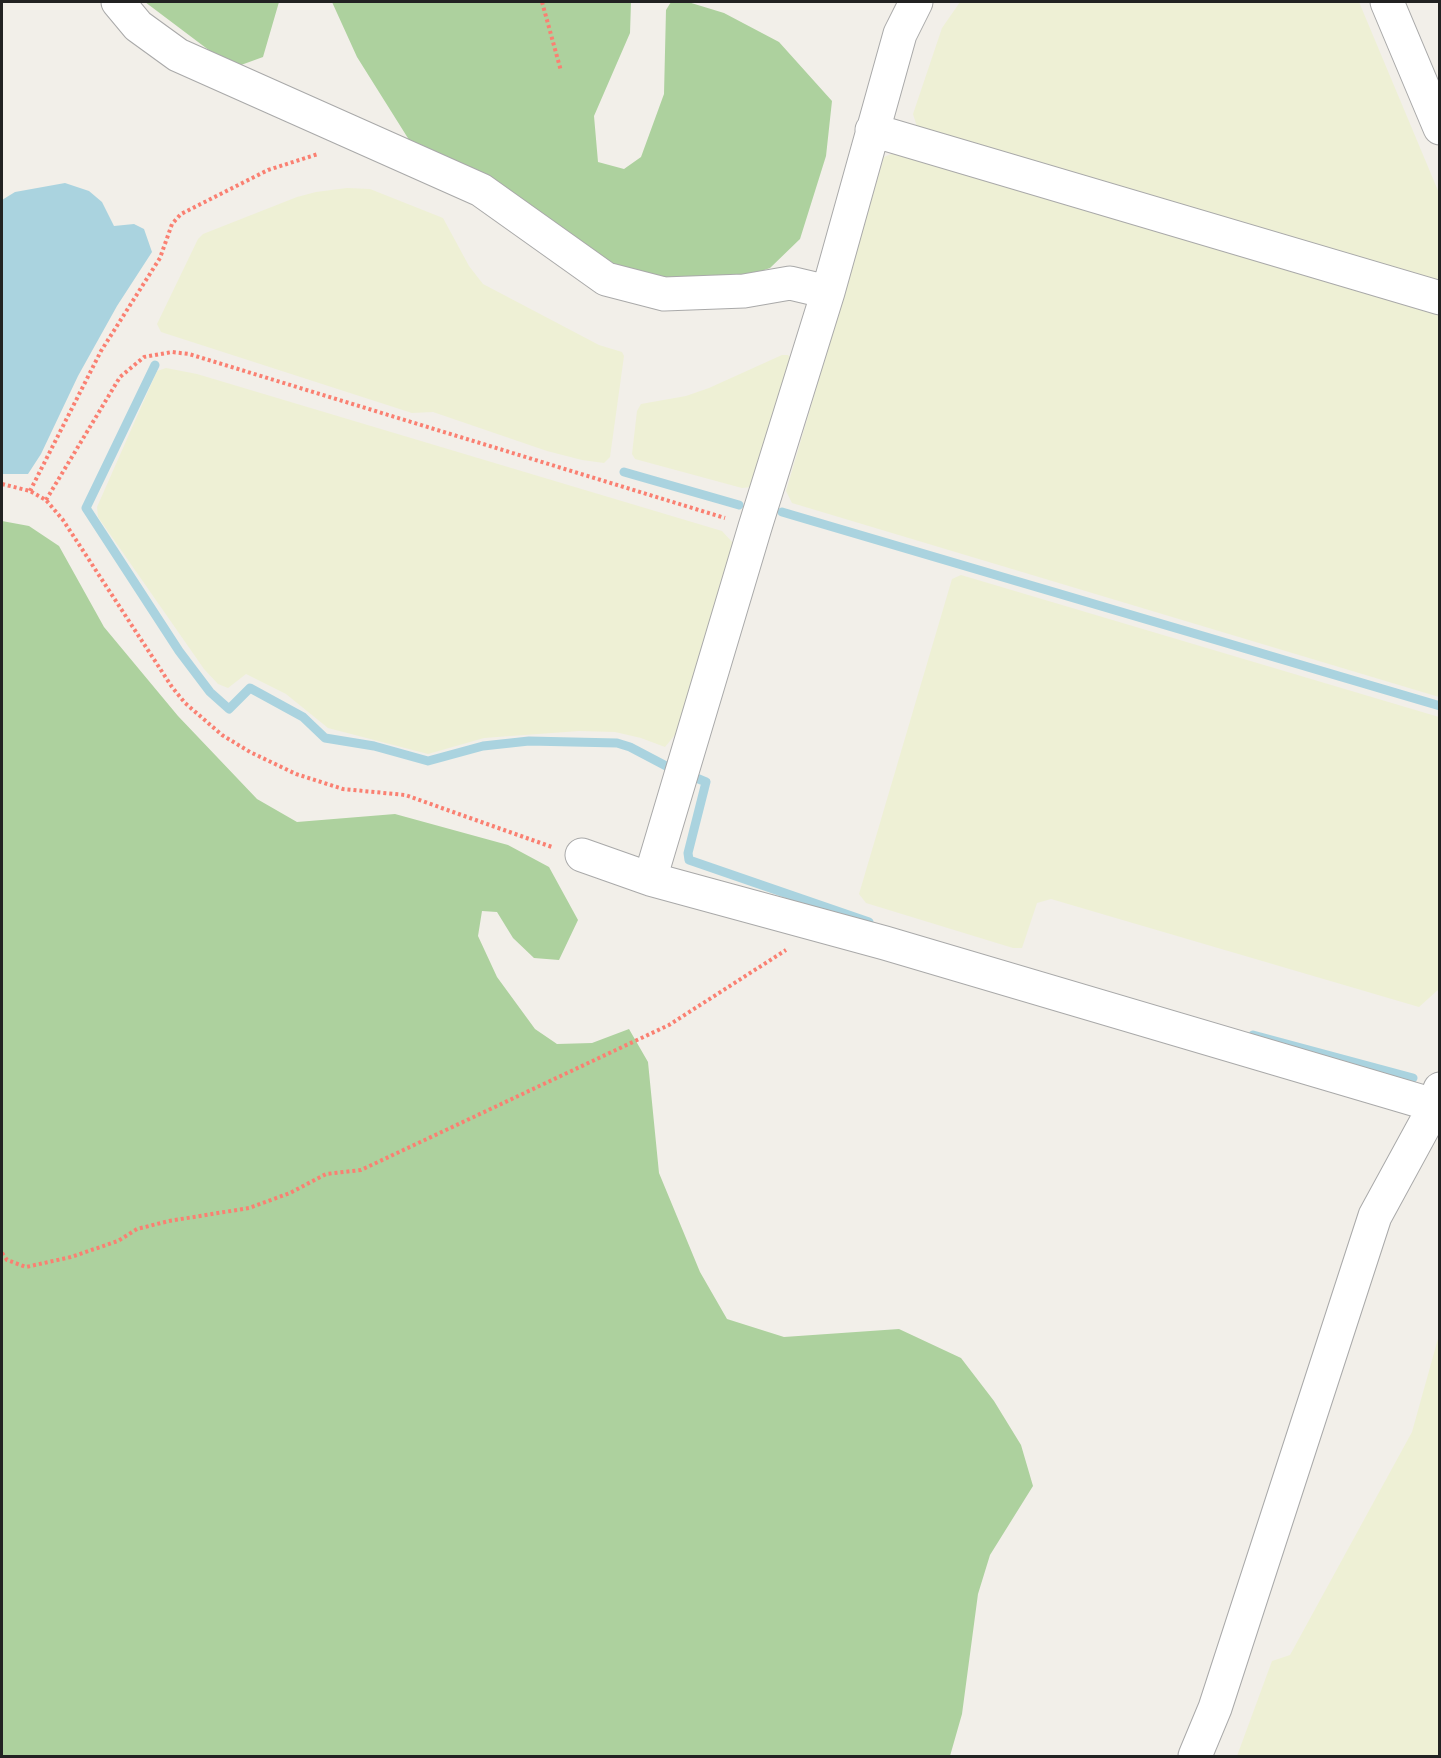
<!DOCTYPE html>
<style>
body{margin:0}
#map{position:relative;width:1441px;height:1758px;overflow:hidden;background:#f2efe9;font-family:"DM Sans",sans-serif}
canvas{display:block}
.frame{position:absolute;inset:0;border:3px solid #222;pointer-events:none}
</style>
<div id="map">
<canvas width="1441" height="1758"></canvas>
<div class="frame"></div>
</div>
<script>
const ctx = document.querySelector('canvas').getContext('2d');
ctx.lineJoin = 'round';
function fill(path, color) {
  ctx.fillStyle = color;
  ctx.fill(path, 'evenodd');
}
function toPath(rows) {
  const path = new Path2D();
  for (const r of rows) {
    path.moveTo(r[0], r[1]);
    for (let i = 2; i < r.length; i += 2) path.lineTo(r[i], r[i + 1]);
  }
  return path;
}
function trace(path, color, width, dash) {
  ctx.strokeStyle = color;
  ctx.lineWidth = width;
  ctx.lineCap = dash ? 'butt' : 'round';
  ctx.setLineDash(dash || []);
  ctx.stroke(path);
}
const farmland = toPath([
 [960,2,1359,2,1439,193,1439,289,919,133,913,114,942,28],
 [904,149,1439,312,1439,697,792,503,786,491,884,157],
 [347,188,370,189,443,218,469,266,483,284,599,345,622,352,624,356,610,457,604,463,582,460,547,451,433,412,412,413,161,332,157,324,198,239,203,234,297,197,316,192],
 [782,355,788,355,791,358,751,487,742,488,635,459,632,454,637,411,641,404,686,396,709,388],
 [166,368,197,374,722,531,734,544,679,730,665,747,641,738,615,732,579,731,484,738,428,754,328,728,286,694,246,674,228,688,218,684,204,669,98,517,97,507,157,371],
 [961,575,1439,717,1439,989,1419,1007,1051,899,1037,903,1022,948,1013,948,866,903,859,894,952,579],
 [1439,1335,1439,1756,1237,1756,1272,1661,1290,1655,1412,1432]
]);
const forest = toPath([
 [145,2,279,2,263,57,241,65,214,54],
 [332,2,631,2,630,33,594,116,598,162,624,169,641,157,664,94,666,10,671,2,688,2,724,13,779,42,832,101,826,156,800,239,770,268,716,287,656,280,619,267,411,143,357,57],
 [2,521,29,526,59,546,104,627,178,716,257,799,297,822,395,814,508,845,549,867,578,920,559,960,534,958,513,938,497,912,482,911,478,936,497,977,535,1029,557,1044,592,1043,629,1029,648,1062,659,1173,700,1272,727,1319,784,1337,899,1329,961,1358,994,1401,1021,1445,1033,1486,990,1555,978,1594,962,1714,950,1756,2,1756]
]);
const water = toPath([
 [65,183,89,191,102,202,114,226,134,224,144,229,152,252,117,306,78,376,41,454,28,474,2,474,2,200,15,192]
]);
const stream = toPath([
 [155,365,86,508,179,651,210,692,229,709,250,688,303,717,325,738,374,746,428,761,483,746,529,741,617,743,630,747,668,767],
 [624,472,739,505],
 [782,512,1440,706],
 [694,777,706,782,688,853,689,860,869,922],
 [1253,1035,1413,1078]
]);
const path = toPath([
 [542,2,561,71],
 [2,484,30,491,46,500,63,520,172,687,185,703,222,735,250,752,296,774,343,789,405,795,552,847],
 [30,491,101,351,160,258,172,224,181,214,268,170,318,154],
 [46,500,120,377,144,357,172,352,189,354,725,518],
 [2,1253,7,1260,26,1267,71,1257,118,1241,137,1229,169,1221,249,1208,290,1193,326,1174,361,1170,669,1025,786,950]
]);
const minor = toPath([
 [118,2,138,26,178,55,481,190,606,279,664,294,744,291,790,283,828,292],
 [916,2,900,34,828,292,755,527,650,879,885,943,1440,1107],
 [1387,2,1440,128],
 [872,130,1440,298],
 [582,855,650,879],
 [1195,1756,1215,1708,1375,1216,1435,1106,1440,1089]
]);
fill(farmland, '#eef0d5');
fill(forest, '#add19e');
fill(water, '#aad3df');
trace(stream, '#aad3df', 9);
trace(minor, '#a9a9a9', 35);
trace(path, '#fa8072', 4, [3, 3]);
trace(minor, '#fff', 33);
</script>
